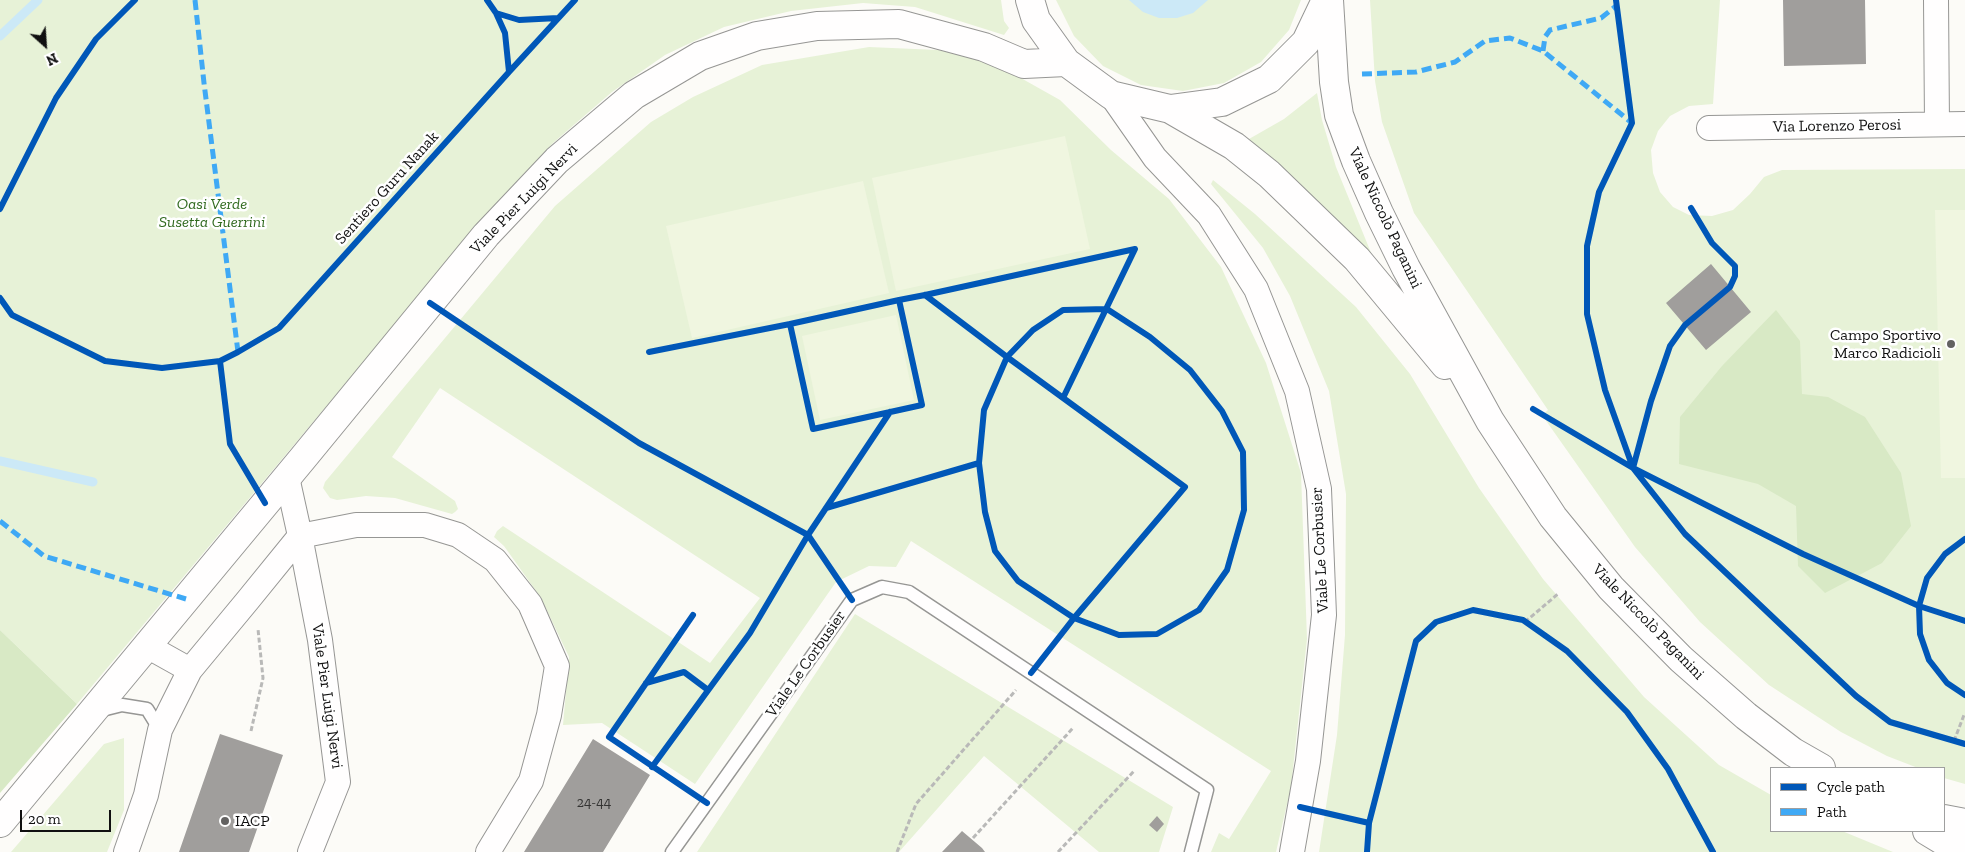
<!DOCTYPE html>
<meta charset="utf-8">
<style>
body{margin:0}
#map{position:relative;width:1965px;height:852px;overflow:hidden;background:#fcfbf7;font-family:"Zilla Slab",serif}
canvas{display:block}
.legend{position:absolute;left:1770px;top:767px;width:175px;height:65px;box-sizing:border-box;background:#fff;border:1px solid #9f9f9f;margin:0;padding:6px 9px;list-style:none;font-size:15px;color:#101010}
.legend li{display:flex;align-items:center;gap:10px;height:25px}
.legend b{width:25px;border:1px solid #9f9f9f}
.north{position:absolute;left:20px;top:20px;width:50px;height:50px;-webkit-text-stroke:4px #fff;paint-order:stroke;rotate:154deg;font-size:14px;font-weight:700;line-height:20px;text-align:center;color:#101010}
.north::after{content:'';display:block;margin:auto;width:18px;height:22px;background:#101010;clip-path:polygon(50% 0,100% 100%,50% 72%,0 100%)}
.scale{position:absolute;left:20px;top:810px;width:91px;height:22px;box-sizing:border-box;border:2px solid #101010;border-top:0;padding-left:6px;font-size:15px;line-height:18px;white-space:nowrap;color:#101010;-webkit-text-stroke:4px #fff;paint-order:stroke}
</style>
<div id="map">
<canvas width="1965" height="852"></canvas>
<ul class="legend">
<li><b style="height:6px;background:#0057b8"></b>Cycle path</li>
<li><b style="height:6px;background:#3fa9f5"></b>Path</li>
</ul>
<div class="north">N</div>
<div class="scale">20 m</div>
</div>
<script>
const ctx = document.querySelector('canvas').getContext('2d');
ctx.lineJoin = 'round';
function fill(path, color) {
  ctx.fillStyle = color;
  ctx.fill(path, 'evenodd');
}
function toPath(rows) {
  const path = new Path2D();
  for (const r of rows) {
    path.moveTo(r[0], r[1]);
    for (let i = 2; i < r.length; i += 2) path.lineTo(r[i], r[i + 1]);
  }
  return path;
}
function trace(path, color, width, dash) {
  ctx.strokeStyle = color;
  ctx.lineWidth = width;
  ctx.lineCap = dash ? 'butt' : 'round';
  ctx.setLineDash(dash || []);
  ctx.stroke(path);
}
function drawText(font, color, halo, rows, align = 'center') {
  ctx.font = font + ' "Zilla Slab",serif';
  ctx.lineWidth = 5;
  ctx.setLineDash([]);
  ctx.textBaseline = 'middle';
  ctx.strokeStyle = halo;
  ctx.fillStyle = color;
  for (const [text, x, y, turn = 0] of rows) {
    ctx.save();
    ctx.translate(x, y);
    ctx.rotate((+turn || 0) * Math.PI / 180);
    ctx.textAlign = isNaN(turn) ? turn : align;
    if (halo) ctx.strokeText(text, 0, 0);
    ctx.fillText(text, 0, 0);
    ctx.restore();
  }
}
const green = toPath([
 [0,0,1001,0,1004,21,1009,28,1004,35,915,7,863,3,791,11,724,27,665,55,612,92,553,143,427,286,77,704,0,630],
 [1056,0,1301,0,1289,30,1261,62,1224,83,1183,91,1141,85,1103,66,1074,36],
 [1370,0,1720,0,1713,104,1689,106,1670,116,1658,131,1651,150,1653,173,1660,192,1673,207,1689,215,1712,216,1733,210,1750,194,1764,177,1782,170,1965,169,1965,784,1944,778,1944,768,1918,768,1887,756,1841,732,1769,685,1700,622,1635,547,1542,415,1548,410,1414,213,1382,122,1375,81],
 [869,47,961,51,1003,68,1060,100,1111,150,1169,199,1221,267,1266,363,1301,473,1307,639,1291,787,1276,852,1211,852,1219,833,1229,839,1271,771,911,541,896,567,869,566,836,582,695,784,602,723,563,725,569,657,541,598,504,546,494,537,497,531,503,526,710,663,760,598,440,388,392,457,455,501,458,509,455,512,452,514,395,498,366,496,337,500,330,498,323,488,325,482,555,206,651,122,693,97,762,65],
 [1317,93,1322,120,1336,167,1374,260,1288,173,1249,139,1284,119],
 [1213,180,1255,214,1356,307,1410,374,1479,488,1543,579,1644,697,1719,765,1771,795,1771,831,1842,831,1893,852,1319,852,1337,735,1345,635,1346,494,1329,391,1290,296,1263,248,1211,184],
 [855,614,1173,807,1159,852,1099,852,984,756,899,852,697,852],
 [124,738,124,810,107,852,11,852,104,744]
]);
const forest = toPath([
 [1776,310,1800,341,1802,394,1828,397,1865,417,1901,473,1911,526,1882,563,1825,593,1798,566,1796,506,1758,484,1679,464,1680,417,1722,366],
 [0,630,77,704,0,793]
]);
const pitch = toPath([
 [1065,136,1090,249,896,291,872,178],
 [863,181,889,293,692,338,666,226],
 [1935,210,1965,210,1965,478,1941,478],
 [896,315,914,400,820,420,802,336]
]);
const water = toPath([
 [1129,0,1208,0,1193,13,1177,18,1159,18,1143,12]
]);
const stream = toPath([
 [0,36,38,0],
 [0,461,93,482]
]);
const building = toPath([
 [1783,0,1865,0,1866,64,1784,66],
 [1711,264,1751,312,1706,350,1666,303],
 [220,734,283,755,249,852,179,852],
 [593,739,650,775,603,852,524,852],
 [1157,816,1164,824,1157,832,1149,825],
 [962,831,982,848,985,852,942,852]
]);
const path = toPath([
 [1525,622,1559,593],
 [251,731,263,678,258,629],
 [1954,741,1964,715],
 [973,838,1073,728],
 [897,852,916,804,1016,690],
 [1058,852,1135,770]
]);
const service = toPath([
 [98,711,122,705,147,709,160,730],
 [672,852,852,600,882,587,909,592,1207,790,1191,852]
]);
const minor = toPath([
 [1936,0,1937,124],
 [1111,95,1155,158,1209,215,1256,289,1297,391,1319,489,1324,615,1308,761,1292,852],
 [1709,128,1965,124],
 [147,646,190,670,248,600,300,536,287,477],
 [126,852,146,795,160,730,190,670],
 [310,852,338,782,320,640,300,536,356,525,425,525,458,535,495,560,530,604,557,666,549,715,531,781,488,852]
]);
const tertiary = toPath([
 [1030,0,1036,20,1066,62,1111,95,1170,109,1222,102,1269,79,1306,42,1326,0],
 [1329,0,1334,82,1339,115,1356,161,1379,213,1406,268,1490,421,1553,517,1611,588,1681,659,1746,716,1793,752,1821,768],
 [1170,109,1234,146,1269,174,1357,259,1445,365],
 [1944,819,1965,823],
 [0,823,303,458,486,235,557,160,634,95,700,56,757,36,817,26,899,24,984,47,1024,64,1066,62],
 [1927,831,1942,840,1965,849]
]);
const quiet = toPath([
 [195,0,204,83,238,352],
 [1543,51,1545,37,1550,30,1601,18,1616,6],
 [1362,74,1416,72,1455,62,1485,41,1510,38,1543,51,1632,123],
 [0,521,44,556,186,599]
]);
const cycleway = toPath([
 [1616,0,1632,123,1599,192,1587,246,1587,314,1605,390,1633,468,1685,534,1856,696,1890,722,1965,744],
 [496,13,519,20,558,18],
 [509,72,575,0],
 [0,209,56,98,96,39,135,0],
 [925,295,1007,357,1185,487,1074,618,1031,673],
 [0,298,12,315,105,361,162,368,220,361,238,352,279,328,509,72,505,33,496,13,487,0],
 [899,300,922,405,813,429,790,324,899,300,925,295,1135,249,1063,398],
 [430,303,639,443,808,535,852,600],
 [1107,309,1150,337,1190,370,1222,411,1243,452,1244,510,1227,570,1199,610,1157,634,1119,635,1074,618,1018,581,995,551,985,512,979,463,984,410,1007,357,1033,330,1063,310,1107,309],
 [649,352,790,324],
 [220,361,230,444,265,503],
 [1533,409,1633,468,1803,554,1919,606,1965,621],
 [1633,468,1651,401,1670,346,1685,325,1730,287,1735,276,1735,266,1712,243,1691,208],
 [826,508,979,463],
 [1965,539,1945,554,1927,578,1919,606,1920,634,1929,660,1947,683,1965,695],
 [693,615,609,737,707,803],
 [646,683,684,672,708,690],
 [652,767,750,633,808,535,890,412],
 [1300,807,1369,823],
 [1367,852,1369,823,1416,641,1436,622,1473,610,1523,620,1567,651,1627,712,1668,769,1713,852]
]);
const markers = [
 [1951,344,5,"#636261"],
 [225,821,5,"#636261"]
];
const numberNames = [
 ["24-44",594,803]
];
const streetNames = [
 ["Via Lorenzo Perosi",1837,126,-1],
 ["Sentiero Guru Nanak",387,188,-48],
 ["Viale Pier Luigi Nervi",524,199,-46],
 ["Viale Niccolò Paganini",1385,218,65],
 ["Viale Le Corbusier",1320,550,-93],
 ["Viale Niccolò Paganini",1648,622,46],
 ["Viale Le Corbusier",806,664,-55],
 ["Viale Pier Luigi Nervi",327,696,82]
];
const parkNames = [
 ["Oasi Verde",212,204],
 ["Susetta Guerrini",212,222]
];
const poiNames = [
 ["Campo Sportivo",1941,335],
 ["Marco Radicioli",1941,353],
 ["IACP",235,821,"left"]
];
fill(green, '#e7f2d7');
fill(forest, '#d8e9c5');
fill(pitch, '#f0f6e0');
fill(water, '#cce9f7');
trace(stream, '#cce9f7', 9);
fill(building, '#a09e9c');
trace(service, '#969694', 15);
trace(minor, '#969694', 26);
trace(tertiary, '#969694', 30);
trace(path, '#b9b9b8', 3, [5, 2.5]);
trace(service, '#fffefe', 12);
trace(minor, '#fffefe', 24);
trace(tertiary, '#fffefe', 28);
trace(quiet, '#3fa9f5', 5, [10, 5]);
trace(cycleway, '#0057b8', 6);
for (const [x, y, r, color] of markers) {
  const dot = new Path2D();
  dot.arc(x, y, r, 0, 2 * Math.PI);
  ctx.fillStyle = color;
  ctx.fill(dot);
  trace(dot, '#fff', 2);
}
drawText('14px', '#343433', null, numberNames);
drawText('16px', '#101010', '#fff', streetNames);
drawText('italic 16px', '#316a1f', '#fff', parkNames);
drawText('16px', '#101010', '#fff', poiNames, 'right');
</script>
